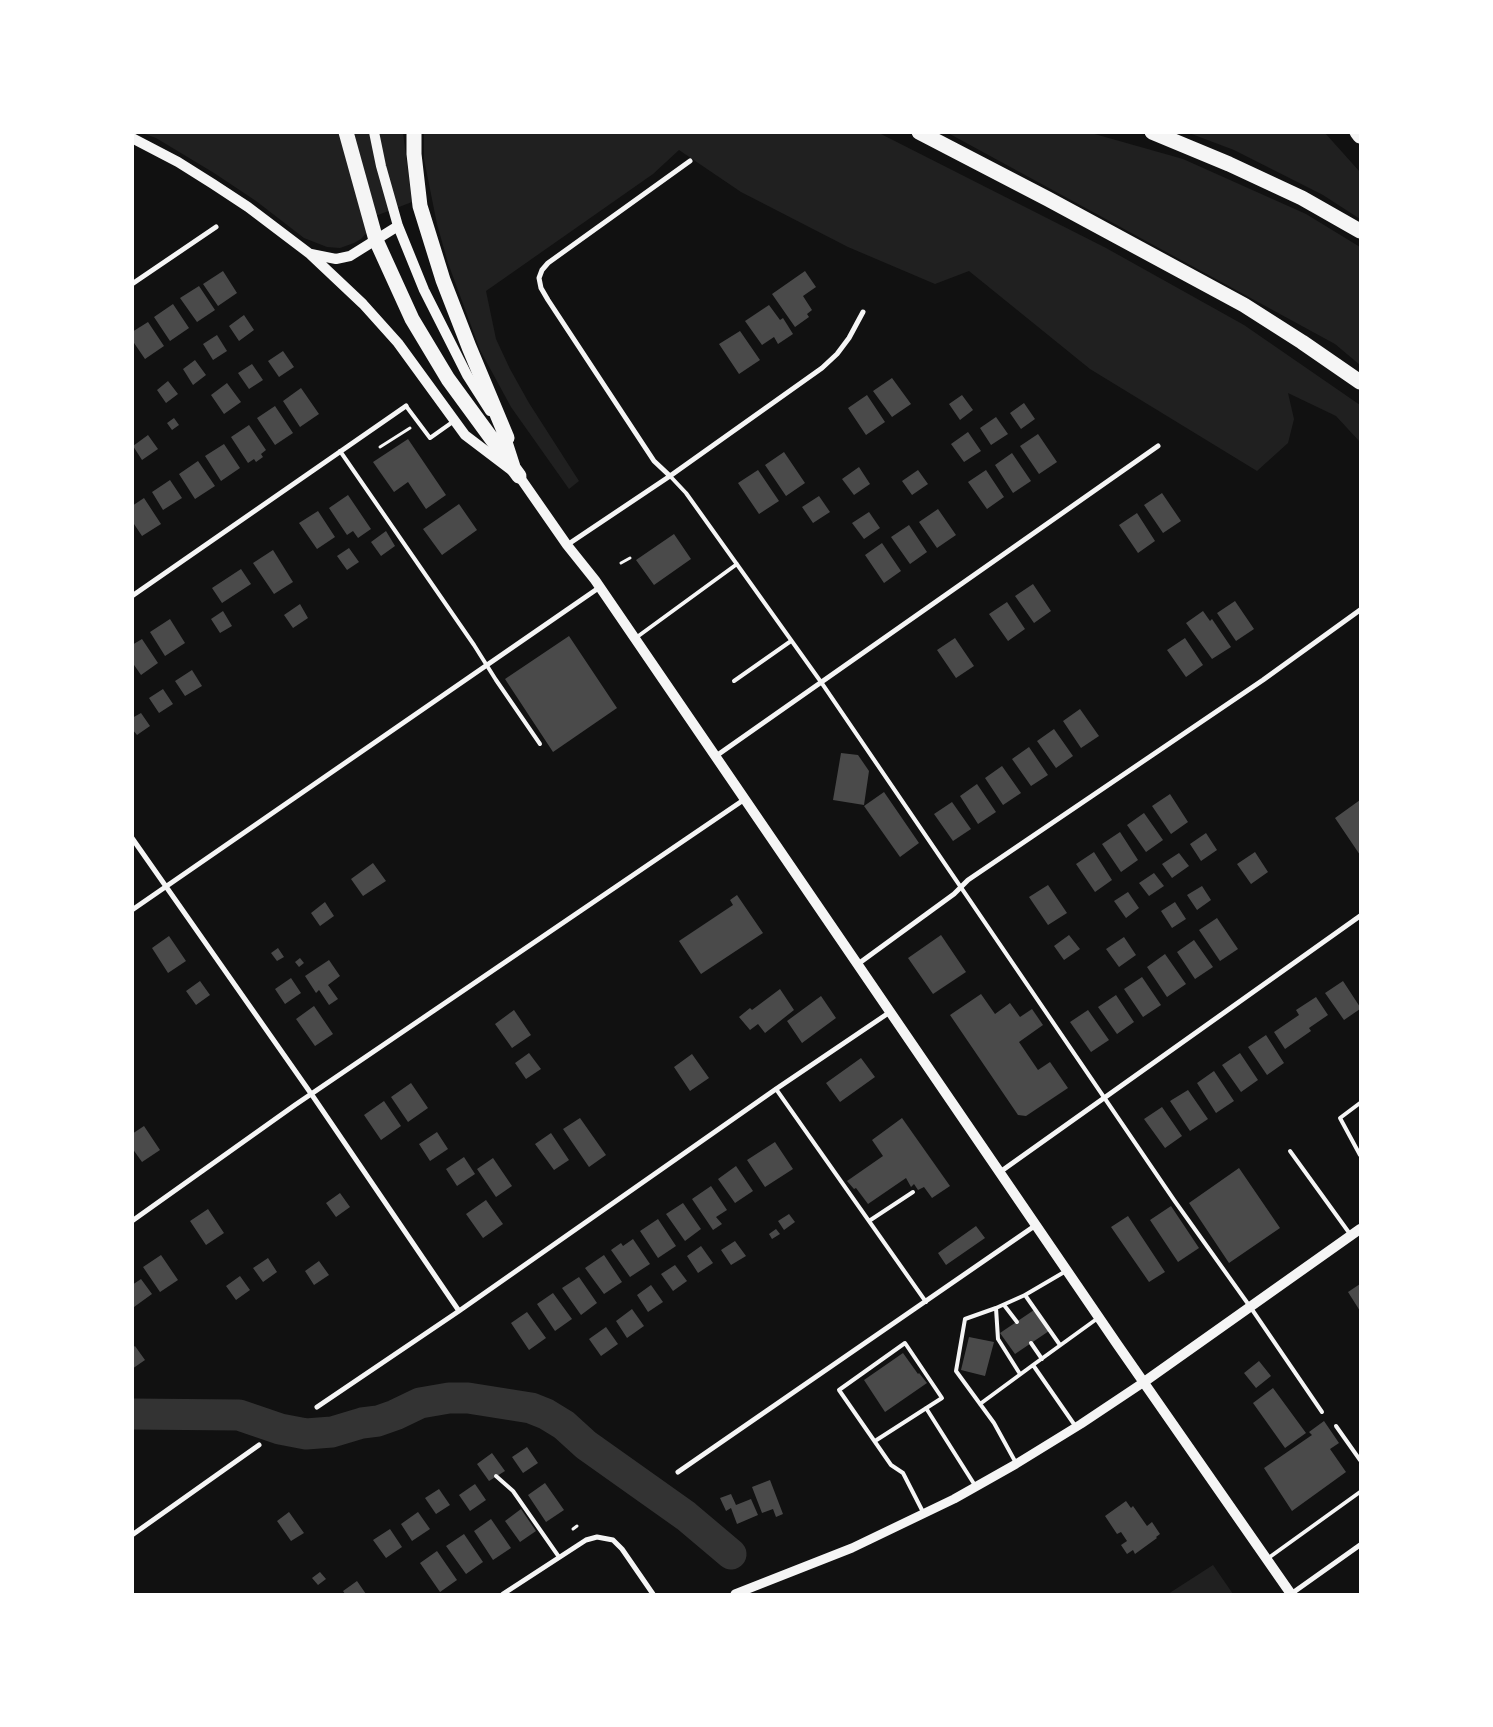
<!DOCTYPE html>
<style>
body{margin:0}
#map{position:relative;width:1493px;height:1727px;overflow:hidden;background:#111;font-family:Arial,sans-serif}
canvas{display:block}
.frame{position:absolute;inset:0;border:134px solid #fff;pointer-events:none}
</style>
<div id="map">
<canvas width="1493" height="1727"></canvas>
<div class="frame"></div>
</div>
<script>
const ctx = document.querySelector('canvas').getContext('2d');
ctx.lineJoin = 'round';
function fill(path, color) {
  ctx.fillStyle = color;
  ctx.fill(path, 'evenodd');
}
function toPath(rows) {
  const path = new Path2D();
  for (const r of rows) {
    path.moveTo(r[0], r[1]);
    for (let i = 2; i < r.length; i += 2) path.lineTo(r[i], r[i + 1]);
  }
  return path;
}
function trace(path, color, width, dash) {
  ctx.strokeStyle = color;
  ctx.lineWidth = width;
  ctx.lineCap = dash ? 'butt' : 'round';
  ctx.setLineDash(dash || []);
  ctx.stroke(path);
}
const green = toPath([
 [142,133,403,133,412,202,365,220,368,231,361,239,354,243,340,248,327,247,304,238,256,201,214,173,156,138],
 [424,133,879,133,1106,248,1244,325,1360,405,1360,442,1336,416,1288,393,1294,419,1288,443,1257,471,1090,369,969,271,935,284,848,247,741,192,679,150,653,174,486,291,496,339,510,369,529,403,579,481,569,489,511,407,480,350,448,263,437,224,424,159],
 [948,133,1091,133,1183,159,1306,214,1360,247,1360,365,1335,344],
 [1189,133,1325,133,1360,172,1360,219,1323,195,1234,150],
 [1213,1565,1233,1594,1168,1594]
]);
const river = toPath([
 [132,1414,239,1415,280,1429,306,1434,332,1432,362,1423,378,1421,395,1415,420,1403,449,1398,468,1398,531,1408,546,1414,564,1425,586,1445,686,1516,731,1554]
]);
const building = toPath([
 [223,271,237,293,218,306,203,284],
 [805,271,816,287,803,296,812,310,807,314,809,317,795,327,772,294],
 [199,286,215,310,197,322,180,298],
 [173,304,189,328,170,341,154,317],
 [769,305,780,320,783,318,793,334,778,344,774,337,762,345,745,321],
 [244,315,254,330,239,341,229,326],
 [148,322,164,346,145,359,132,340,132,332],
 [740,331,760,360,739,374,719,344],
 [217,335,227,351,213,360,203,344],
 [283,351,294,367,279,377,268,361],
 [195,360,206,375,193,385,183,369],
 [252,364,263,380,249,389,238,373],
 [892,378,911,404,892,417,873,391],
 [168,381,178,394,166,403,157,390],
 [227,383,241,402,224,414,211,395],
 [301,388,319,414,300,427,283,401],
 [867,395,885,422,866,435,848,408],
 [962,395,973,410,960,420,949,404],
 [1024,403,1035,419,1021,429,1010,413],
 [275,406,293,433,275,445,257,418],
 [996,417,1008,434,991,445,980,428],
 [174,418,179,425,172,430,167,423],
 [249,425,266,450,261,454,263,457,256,462,254,459,248,463,231,437],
 [968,432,981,451,964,462,951,444],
 [1038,434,1057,462,1039,474,1020,446],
 [148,435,158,449,142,460,133,446],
 [408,439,446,495,426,509,408,482,394,492,373,462],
 [224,444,240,468,221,481,205,456],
 [784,452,805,483,786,496,765,465],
 [1012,453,1031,481,1013,493,995,465],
 [198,461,215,486,195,499,179,474],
 [859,467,870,484,854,495,842,479],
 [758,470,779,501,759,514,738,483],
 [918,470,928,484,912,495,902,481],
 [986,470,1004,497,987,509,968,482],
 [170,480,182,498,163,510,152,492],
 [1162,493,1181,521,1163,533,1144,505],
 [348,495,371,529,358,538,353,531,347,535,329,508],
 [819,496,830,512,813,523,802,507],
 [144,498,161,524,142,536,132,521,132,506],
 [459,504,477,530,442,555,423,529],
 [938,509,956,535,937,548,919,522],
 [318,511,335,537,317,549,299,523],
 [869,512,880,528,864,539,852,523],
 [1137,513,1155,541,1138,553,1119,525],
 [909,525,927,552,910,564,891,537],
 [386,531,395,546,381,556,371,542],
 [674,534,691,559,654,585,636,560],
 [882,543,901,571,884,583,865,555],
 [349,548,359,562,347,570,337,556],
 [273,550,293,582,274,594,253,563],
 [241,569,251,584,222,603,212,588],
 [1033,584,1051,611,1034,623,1015,596],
 [1235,601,1254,629,1236,641,1217,613],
 [1007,602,1025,629,1008,641,989,614],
 [300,604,308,618,293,628,284,615],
 [223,611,232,626,220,633,211,619],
 [1203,611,1210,621,1212,619,1231,647,1212,659,1186,623],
 [170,619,185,643,165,656,150,632],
 [569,636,617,708,553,752,505,679],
 [955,638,974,666,956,678,937,650],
 [1185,638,1203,665,1186,677,1167,650],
 [142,639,158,663,141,675,132,662,132,645],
 [192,670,202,686,185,696,175,681],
 [163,689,173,704,159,713,149,698],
 [1080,709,1099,736,1081,748,1063,721],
 [141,713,150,726,137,735,132,729,132,718],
 [1054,729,1073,756,1056,768,1037,741],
 [1029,747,1048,775,1031,786,1012,759],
 [841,753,858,755,869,771,864,805,833,800],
 [1002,766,1021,793,1003,805,985,778],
 [977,784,996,812,978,824,960,796],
 [884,792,919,843,900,857,864,806],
 [1170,794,1188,822,1171,834,1152,806],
 [1360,800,1360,855,1335,818],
 [952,802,971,829,953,841,934,814],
 [1144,813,1163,840,1146,852,1127,825],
 [1120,832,1138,860,1121,872,1102,844],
 [1206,833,1217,850,1201,861,1190,844],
 [1094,852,1112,880,1095,892,1076,864],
 [1255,852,1268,872,1251,884,1237,864],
 [1179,853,1189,866,1172,878,1162,864],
 [373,863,386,881,363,896,351,879],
 [1154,873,1164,886,1149,896,1139,883],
 [1048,885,1067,913,1048,925,1029,897],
 [1202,886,1211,900,1197,910,1187,895],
 [1128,892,1139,908,1126,918,1114,901],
 [737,895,763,933,701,974,679,941,733,905,730,900],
 [325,902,334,916,320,926,311,913],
 [1175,902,1186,919,1172,928,1161,911],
 [1217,918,1238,949,1220,961,1199,930],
 [941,935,966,972,933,994,908,958],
 [1069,935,1080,949,1064,960,1054,946],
 [169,936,186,961,168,973,152,948],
 [1124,937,1136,955,1119,967,1106,949],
 [1194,940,1213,967,1195,979,1177,952],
 [278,948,284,957,277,961,271,953],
 [1165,954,1186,984,1167,997,1147,967],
 [300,958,304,963,299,967,295,962],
 [329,960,340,976,328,985,338,999,329,1005,319,990,316,993,305,976],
 [1142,977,1161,1005,1143,1017,1124,989],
 [291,978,301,993,285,1004,275,989],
 [200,981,210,995,196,1005,186,991],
 [1343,981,1360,1007,1360,1009,1344,1020,1325,993],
 [780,989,794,1010,765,1033,758,1024,750,1030,739,1017,750,1008,752,1010],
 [981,994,995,1014,1010,1003,1020,1017,1032,1009,1043,1025,1019,1042,1038,1070,1050,1062,1068,1088,1026,1116,1018,1115,950,1015],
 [1116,995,1134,1022,1117,1034,1098,1007],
 [821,996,836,1018,802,1043,787,1021],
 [1316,997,1328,1015,1309,1028,1311,1031,1285,1049,1274,1032,1299,1015,1296,1010],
 [314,1006,333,1034,315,1046,296,1019],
 [514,1010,531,1035,512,1048,495,1024],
 [1088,1010,1109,1040,1091,1052,1070,1022],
 [1266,1035,1284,1063,1267,1075,1248,1047],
 [529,1053,541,1069,526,1079,515,1063],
 [1240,1053,1258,1080,1241,1092,1222,1065],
 [692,1054,709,1078,690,1091,674,1067],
 [861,1058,875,1077,840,1102,826,1083],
 [1214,1071,1234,1101,1216,1113,1197,1083],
 [411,1083,428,1108,408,1122,391,1097],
 [1188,1090,1208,1119,1190,1131,1170,1101],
 [384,1101,401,1126,381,1140,364,1115],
 [1162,1107,1182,1136,1165,1148,1144,1119],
 [580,1118,606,1155,589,1167,563,1129],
 [902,1118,950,1186,932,1198,924,1187,918,1190,914,1184,911,1187,906,1178,868,1204,856,1188,854,1189,847,1181,883,1156,872,1140],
 [144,1126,160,1150,142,1162,132,1148,132,1134],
 [437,1132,448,1149,430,1161,419,1144],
 [551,1133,569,1160,554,1170,535,1144],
 [775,1142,793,1169,765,1187,747,1160],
 [464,1157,475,1174,457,1186,446,1169],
 [493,1158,512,1186,496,1197,477,1169],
 [736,1166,753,1191,735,1203,718,1179],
 [1239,1168,1280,1228,1229,1263,1189,1203],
 [711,1186,727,1210,716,1217,722,1224,713,1230,692,1199],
 [340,1193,350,1207,336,1217,326,1203],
 [486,1200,503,1224,483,1238,466,1214],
 [683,1203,701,1229,685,1241,666,1214],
 [1171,1206,1199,1248,1178,1262,1150,1220],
 [208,1209,224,1233,206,1245,190,1221],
 [789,1214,795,1222,784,1230,778,1221],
 [1128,1216,1165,1272,1149,1282,1111,1227],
 [658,1219,676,1246,658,1258,640,1231],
 [976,1226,985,1238,946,1265,938,1253],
 [776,1229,780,1234,772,1239,769,1234],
 [633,1239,650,1264,630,1277,611,1250,621,1243,623,1246],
 [735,1241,746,1256,731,1265,721,1250],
 [701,1246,713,1263,698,1273,687,1256],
 [161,1255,178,1280,160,1292,143,1267],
 [604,1255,622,1282,604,1294,585,1268],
 [268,1258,277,1272,263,1282,253,1268],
 [319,1261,329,1275,314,1285,305,1271],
 [675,1265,687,1281,673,1291,661,1274],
 [240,1276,250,1290,236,1300,226,1286],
 [579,1277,597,1303,581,1315,562,1288],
 [141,1279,152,1294,134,1307,132,1304,132,1285],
 [1360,1284,1360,1311,1348,1292],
 [651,1285,663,1302,648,1312,637,1295],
 [553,1293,572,1319,555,1331,537,1304],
 [632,1309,644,1326,627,1338,616,1321],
 [1034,1310,1049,1331,1015,1354,1000,1333],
 [527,1312,546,1338,529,1350,511,1323],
 [606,1327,618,1344,601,1356,589,1339],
 [969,1337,994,1342,985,1376,961,1370],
 [135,1346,145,1360,132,1369,132,1348],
 [903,1353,918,1374,919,1373,927,1383,885,1412,864,1380],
 [1259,1361,1271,1376,1256,1388,1244,1373],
 [1273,1388,1306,1433,1285,1448,1253,1403],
 [1324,1421,1339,1443,1330,1449,1346,1472,1292,1511,1264,1468,1312,1435,1309,1432],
 [527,1447,538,1463,523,1473,512,1457],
 [492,1453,505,1471,489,1481,477,1464],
 [770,1480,783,1514,776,1517,773,1509,762,1513,752,1487],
 [545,1483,564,1510,546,1522,528,1495],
 [475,1484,486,1500,470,1511,459,1495],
 [439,1489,450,1505,436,1514,425,1498],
 [731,1494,736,1505,751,1499,758,1515,737,1524,731,1508,726,1511,720,1498],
 [1126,1501,1131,1508,1133,1506,1147,1526,1152,1522,1160,1534,1156,1537,1157,1538,1135,1554,1133,1550,1127,1554,1121,1545,1127,1541,1121,1532,1117,1534,1105,1516],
 [521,1509,536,1531,520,1542,505,1521],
 [289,1512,304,1533,291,1541,277,1521],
 [418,1512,430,1529,412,1541,401,1524],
 [491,1519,511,1548,493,1560,474,1531],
 [390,1529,402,1547,386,1558,373,1540],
 [464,1534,483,1562,466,1574,446,1546],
 [437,1551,457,1580,440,1592,420,1563],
 [320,1572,326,1579,318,1585,312,1578],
 [357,1581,366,1594,345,1594,343,1591]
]);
const path = toPath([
 [380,447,410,428],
 [621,563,630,558],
 [573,1529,577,1526]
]);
const service = toPath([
 [406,406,430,438,454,421],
 [340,451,474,645,496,680,540,744],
 [670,476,686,493,821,682,1174,1200,1251,1308,1322,1412],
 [637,637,737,564],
 [734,681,791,641],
 [776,1089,926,1302],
 [1360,1103,1340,1118,1360,1155],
 [1290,1151,1350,1234],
 [869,1221,913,1192],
 [1025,1295,1060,1345],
 [1004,1305,1017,1322],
 [996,1308,998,1339,1020,1374],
 [965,1319,956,1371,994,1423,1016,1463],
 [965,1319,996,1308,1025,1295,1066,1271],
 [1031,1343,1042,1359],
 [980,1404,1033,1365],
 [926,1408,976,1487],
 [1336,1426,1360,1460],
 [1076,1427,1033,1365,1098,1318],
 [875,1441,942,1398,905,1343,839,1390,891,1465,903,1473,924,1514],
 [496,1476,513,1491,559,1557],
 [1267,1559,1360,1492]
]);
const minor = toPath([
 [132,284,216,227],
 [670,476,654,461,548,300,541,288,539,278,542,270,548,263,690,161],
 [567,545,670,476,822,368,837,354,849,338,863,312],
 [132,596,406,406],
 [716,756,1158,446],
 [132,838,312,1095,459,1311],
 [132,910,600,587],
 [858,964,954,894,968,880,1263,680,1360,610],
 [1000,1172,1360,916],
 [132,1221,295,1105,745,799],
 [317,1407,459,1311,776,1089,890,1012],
 [678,1472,1036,1225],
 [132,1535,259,1445],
 [503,1594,586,1540,597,1537,613,1540,622,1549,653,1594],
 [1291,1594,1360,1545]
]);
const tertiary = toPath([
 [735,1594,852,1548,954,1499,1016,1464,1081,1424,1144,1382]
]);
const secondary = toPath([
 [374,132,381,166,398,226,424,290,467,375,490,411],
 [132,138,178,162,213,184,248,207,310,254,363,304,398,343,465,435,519,476,567,545,595,580,1117,1344,1291,1594],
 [311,254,336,259,350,256,398,226],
 [505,434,515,465],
 [1144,1382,1360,1229]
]);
const motorway = toPath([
 [346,132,376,240,412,319,448,379,519,476],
 [414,132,414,154,420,206,443,280,469,347,507,438],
 [919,132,1048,199,1244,305,1302,342,1360,382],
 [1152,132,1229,164,1302,198,1360,231],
 [1357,132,1360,136]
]);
fill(green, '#202020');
trace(river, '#333', 31);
fill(building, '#4a4a4a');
trace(path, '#f5f5f5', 3);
trace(service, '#f5f5f5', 4);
trace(minor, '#f5f5f5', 5);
trace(tertiary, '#f5f5f5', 9);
trace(secondary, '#f5f5f5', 10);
trace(motorway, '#f5f5f5', 15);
</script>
